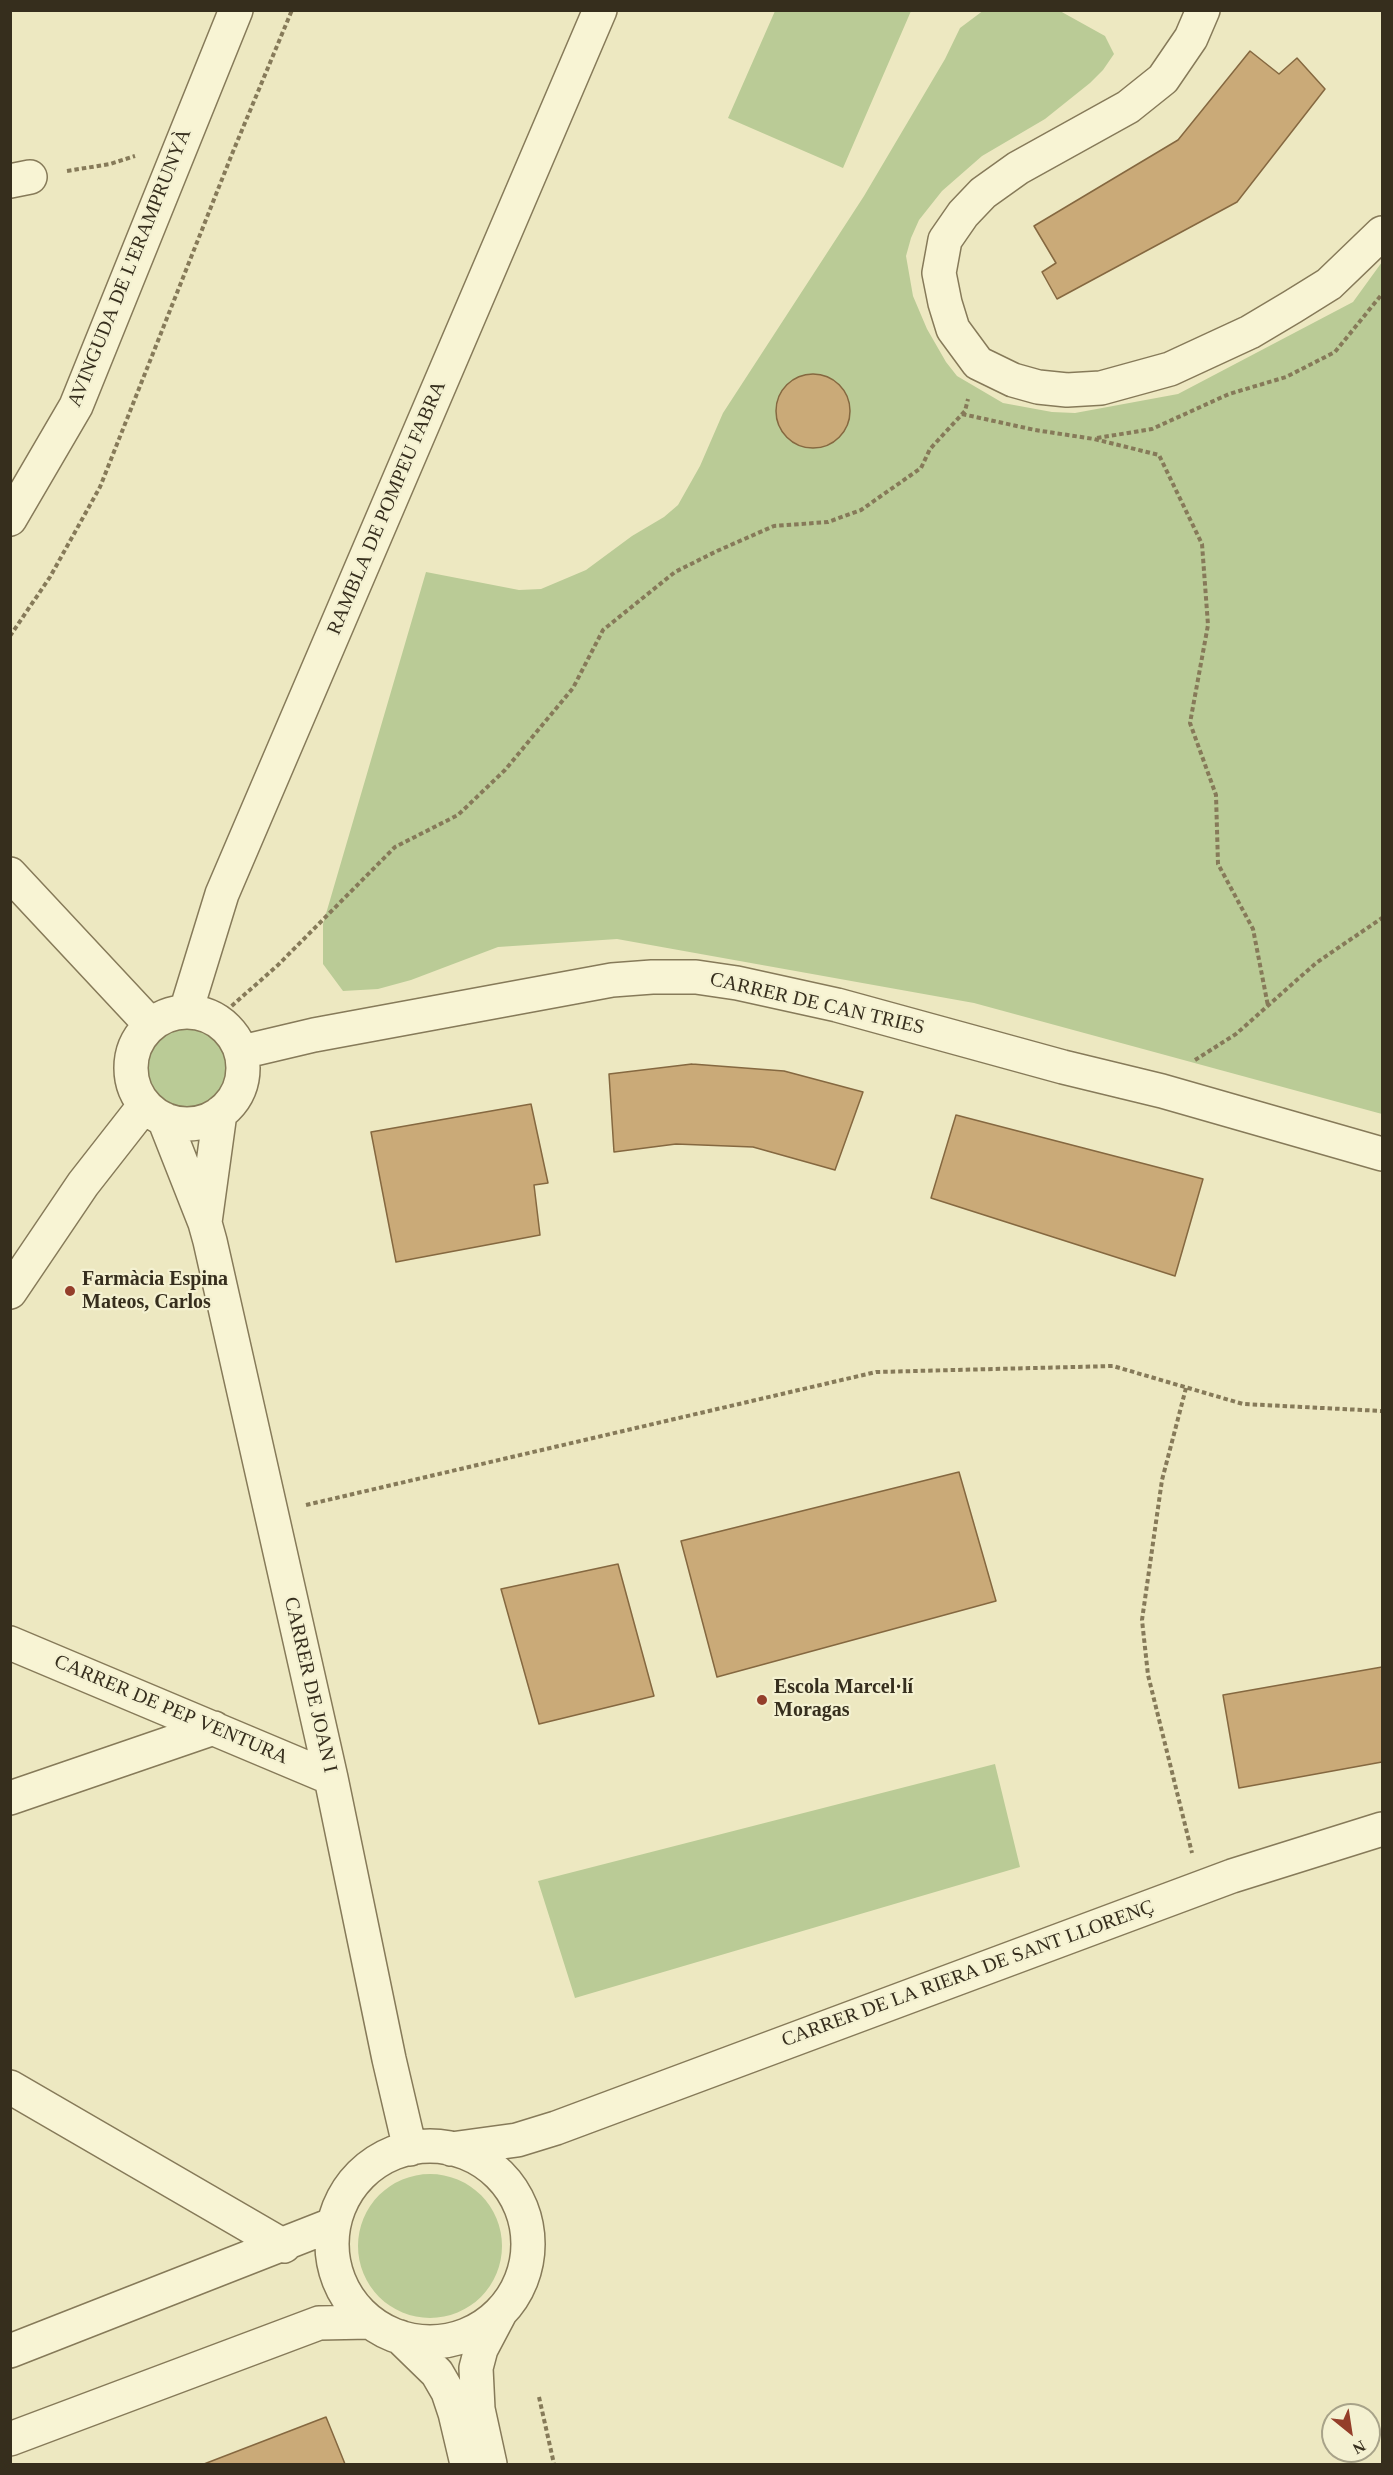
<!DOCTYPE html>
<meta charset="utf-8">
<style>
body{margin:0}
#map{position:relative;width:1393px;height:2475px;overflow:hidden;background:#ede8c1;font-family:Georgia,serif}
canvas{display:block}
.frame{position:absolute;inset:0;border:12px solid #362e1d;pointer-events:none}
.north{position:absolute;left:1321px;top:2403px;width:60px;height:60px;box-sizing:border-box;background:#f4f1d1;border:2px solid #a8a389;border-radius:50%;rotate:150deg;font-size:16px;font-weight:700;line-height:24px;text-align:center;color:#362e1d}
.north::after{content:'';display:block;margin:auto;width:21px;height:27px;background:#943e2a;clip-path:polygon(50% 0,100% 100%,50% 72%,0 100%)}
</style>
<div id="map">
<canvas width="1393" height="2475"></canvas>
<div class="frame"></div>
<div class="north">N</div>
</div>
<script>
const ctx = document.querySelector('canvas').getContext('2d');
ctx.lineJoin = 'round';
function fill(path, color) {
  ctx.fillStyle = color;
  ctx.fill(path, 'evenodd');
}
function toPath(rows) {
  const path = new Path2D();
  for (const r of rows) {
    if (r.length === 3) {
      path.moveTo(r[0] + r[2], r[1]);
      path.arc(r[0], r[1], r[2], 0, 2 * Math.PI);
      continue;
    }
    path.moveTo(r[0], r[1]);
    for (let i = 2; i < r.length; i += 2) path.lineTo(r[i], r[i + 1]);
  }
  return path;
}
function trace(path, color, width, dash) {
  ctx.strokeStyle = color;
  ctx.lineWidth = width;
  ctx.lineCap = dash ? 'butt' : 'round';
  ctx.setLineDash(dash || []);
  ctx.stroke(path);
}
function drawText(font, color, halo, rows, align = 'center') {
  ctx.font = font + ' Georgia,serif';
  ctx.lineWidth = 4.5;
  ctx.setLineDash([]);
  ctx.textBaseline = 'middle';
  ctx.strokeStyle = halo;
  ctx.fillStyle = color;
  for (const [text, x, y, turn = 0] of rows) {
    ctx.save();
    ctx.translate(x, y);
    ctx.rotate((+turn || 0) * Math.PI / 180);
    ctx.textAlign = isNaN(turn) ? turn : align;
    if (halo) ctx.strokeText(text, 0, 0);
    ctx.fillText(text, 0, 0);
    ctx.restore();
  }
}
const green = toPath([
 [984,10,1060,11,1105,36,1114,54,1103,70,1090,83,1045,119,982,156,942,191,919,220,911,238,906,256,913,296,927,329,946,362,957,376,1003,403,1052,412,1075,413,1178,394,1353,302,1382,262,1382,1114,974,1003,617,939,498,947,411,980,378,989,343,991,323,964,323,924,426,572,519,590,541,589,586,570,632,536,664,517,678,505,700,466,723,413,864,196,945,59,960,28],
 [775,11,911,11,843,168,728,118],
 [187,1070,41],
 [995,1764,1020,1867,575,1998,538,1881],
 [430,2246,72]
]);
const building = toPath([
 [1250,51,1279,74,1297,58,1325,89,1237,202,1057,299,1042,272,1056,263,1034,226,1178,140,1250,51],
 [813,411,37],
 [692,1064,784,1071,863,1092,835,1170,753,1147,676,1144,614,1152,609,1074,692,1064],
 [531,1104,548,1183,534,1185,540,1235,396,1262,371,1132,531,1104],
 [956,1115,1203,1179,1175,1276,931,1198,956,1115],
 [959,1472,996,1601,717,1677,681,1541,959,1472],
 [618,1564,654,1696,539,1724,501,1589,618,1564],
 [1382,1667,1382,1762,1239,1788,1223,1695,1382,1667],
 [326,2417,345,2464,204,2464,326,2417]
]);
const path = toPath([
 [67,171,110,164,135,156],
 [962,414,1035,430,1094,439,1159,455,1202,544,1208,625,1190,723,1216,795,1218,864,1253,929,1268,1006],
 [1097,438,1152,429,1229,394,1286,377,1335,352,1382,294],
 [10,636,50,577,100,487,232,154,292,10],
 [226,1011,278,965,395,847,458,815,505,770,573,688,603,630,675,572,717,551,774,526,828,522,861,510,921,468,930,449,965,411,968,399],
 [1195,1060,1236,1034,1316,963,1382,918],
 [1186,1388,1162,1480,1142,1620,1148,1675,1192,1853],
 [306,1505,876,1372,1113,1366,1243,1404,1382,1411],
 [539,2397,554,2464]
]);
const minor = toPath([
 [1203,10,1191,38,1163,79,1128,107,1018,168,983,193,963,214,945,240,939,273,945,303,953,329,978,363,1013,380,1038,387,1067,390,1101,388,1170,369,1250,332,1292,307,1329,284,1382,233],
 [10,181,30,177],
 [10,519,76,406,236,10],
 [10,874,150,1024],
 [186,1011,222,894,600,10],
 [187,1068,56],
 [242,1052,314,1035,612,980,652,977,696,977,737,983,837,1005,1063,1067,1162,1091,1382,1154],
 [164,1119,205,1223,210,1241,331,1778,389,2059,410,2149],
 [205,1222,220,1113],
 [10,1292,83,1184,144,1106],
 [10,1643,331,1778],
 [10,1798,214,1728],
 [10,2087,284,2246],
 [430,2244,98],
 [451,2149,517,2140,556,2128,1232,1876,1382,1829],
 [400,2337,437,2373,448,2392,455,2413,467,2464],
 [10,2351,334,2224],
 [10,2439,319,2323,370,2322],
 [490,2464,478,2409,476,2368,481,2349,500,2313]
]);
const markers = [
 [70,1291,6,"#943e2a"],
 [762,1700,6,"#943e2a"]
];
const streetNames = [
 ["AVINGUDA DE L'ERAMPRUNYÀ",130,268,-68],
 ["RAMBLA DE POMPEU FABRA",387,508,-67],
 ["CARRER DE CAN TRIES",817,1004,13],
 ["CARRER DE JOAN I",310,1685,77],
 ["CARRER DE PEP VENTURA",171,1710,23],
 ["CARRER DE LA RIERA DE SANT LLORENÇ",968,1974,-20]
];
const poiNames = [
 ["Farmàcia Espina",82,1280],
 ["Mateos, Carlos",82,1303],
 ["Escola Marcel·lí",774,1688],
 ["Moragas",774,1711]
];
fill(green, '#bacb96');
fill(building, '#caaa78');
trace(building, '#856840', 1.5);
trace(minor, '#867a59', 36);
trace(path, '#867a59', 4, [4.5, 3]);
trace(minor, '#f8f4d4', 33);
for (const [x, y, r, color] of markers) {
  const dot = new Path2D();
  dot.arc(x, y, r, 0, 2 * Math.PI);
  ctx.fillStyle = color;
  ctx.fill(dot);
  trace(dot, '#f4f1d1', 2);
}
drawText('20px', '#362e1d', '#f4f1d1', streetNames);
drawText('bold 20px', '#362e1d', '#f4f1d1', poiNames, 'left');
</script>
